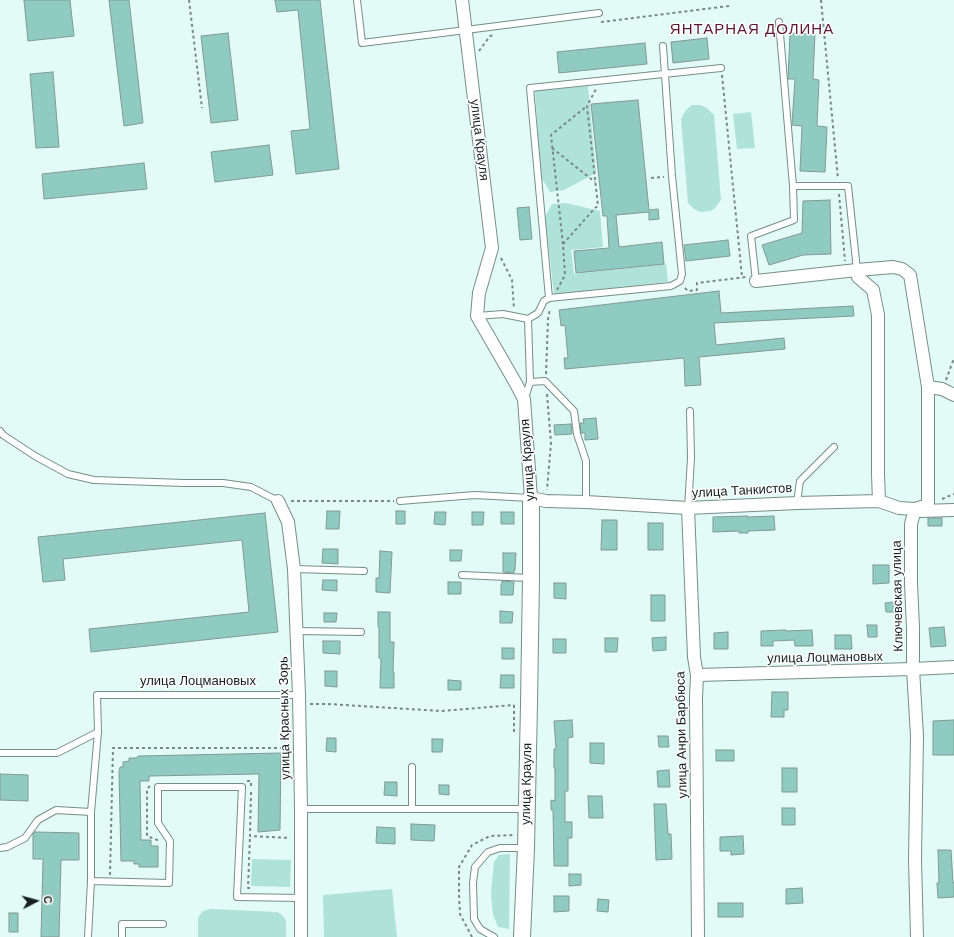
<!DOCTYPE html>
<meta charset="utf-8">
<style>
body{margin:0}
#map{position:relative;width:954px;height:937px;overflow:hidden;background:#e2fbf6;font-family:Helvetica,sans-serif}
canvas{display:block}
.north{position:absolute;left:16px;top:881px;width:40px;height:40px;-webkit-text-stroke:3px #fff;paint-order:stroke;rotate:84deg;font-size:11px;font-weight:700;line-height:16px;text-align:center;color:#17211f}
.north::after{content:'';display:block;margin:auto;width:14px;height:18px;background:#17211f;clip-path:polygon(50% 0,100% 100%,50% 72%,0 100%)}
</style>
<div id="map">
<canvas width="954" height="937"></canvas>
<div class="north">С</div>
</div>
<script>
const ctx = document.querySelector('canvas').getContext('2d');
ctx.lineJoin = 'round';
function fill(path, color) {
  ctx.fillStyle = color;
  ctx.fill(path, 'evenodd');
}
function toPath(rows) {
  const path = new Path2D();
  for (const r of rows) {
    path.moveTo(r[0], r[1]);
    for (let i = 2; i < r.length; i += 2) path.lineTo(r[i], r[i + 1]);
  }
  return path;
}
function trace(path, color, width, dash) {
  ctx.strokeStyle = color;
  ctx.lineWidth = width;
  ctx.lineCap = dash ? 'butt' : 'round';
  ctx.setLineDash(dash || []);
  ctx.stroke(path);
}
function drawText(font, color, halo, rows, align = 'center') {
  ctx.font = font + ' Helvetica,sans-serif';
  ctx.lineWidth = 3;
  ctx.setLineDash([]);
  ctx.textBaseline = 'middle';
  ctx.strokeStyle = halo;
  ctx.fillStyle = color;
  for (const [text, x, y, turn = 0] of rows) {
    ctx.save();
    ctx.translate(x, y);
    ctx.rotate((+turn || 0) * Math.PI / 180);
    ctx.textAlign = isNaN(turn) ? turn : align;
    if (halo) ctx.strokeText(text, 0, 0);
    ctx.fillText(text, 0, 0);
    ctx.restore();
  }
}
const green = toPath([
 [588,86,596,173,564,190,550,192,541,177,535,91],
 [692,105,700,105,707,108,714,115,721,200,715,208,710,211,701,212,694,209,688,203,681,119,686,110],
 [751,112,755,148,737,149,733,114],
 [566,203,600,211,603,247,571,250,574,274,666,264,668,282,554,294,545,217,552,204],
 [510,854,509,929,498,927,493,915,491,894,494,862,499,855],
 [252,859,291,860,290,887,251,886],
 [392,889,397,937,324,937,323,895],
 [211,909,277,912,281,914,284,917,286,921,286,937,198,937,198,920,199,916,202,912,206,910]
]);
const building = toPath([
 [24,0,70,0,74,36,28,41,24,0],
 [109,0,129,0,143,123,124,126,109,0],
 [275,0,320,0,339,169,296,174,291,131,310,129,298,10,277,12,275,0],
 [228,33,238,120,211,123,201,36,228,33],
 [790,33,815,34,813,79,819,80,817,126,827,127,825,172,800,171,802,126,792,125,795,79,788,79,790,33],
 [707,38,709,59,673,63,671,42,707,38],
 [645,43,647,64,559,73,557,52,645,43],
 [53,72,59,147,36,148,30,74,53,72],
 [638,100,649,210,658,209,659,219,649,220,649,212,616,215,619,247,662,242,664,264,576,273,574,251,609,248,607,216,603,216,591,104,638,100],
 [269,145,273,175,215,182,211,152,269,145],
 [144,163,147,189,44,199,42,174,144,163],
 [830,200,831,254,803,255,769,265,762,245,802,233,803,201,830,200],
 [529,207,532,239,520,240,517,208,529,207],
 [728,240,730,256,686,261,684,245,728,240],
 [719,291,721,313,853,306,854,316,714,323,716,345,784,338,785,349,699,357,701,385,685,386,684,358,565,369,564,358,568,358,565,325,561,326,559,310,719,291],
 [596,418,598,439,585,440,585,433,581,433,580,423,584,423,583,419,596,418],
 [571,424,572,434,555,435,554,425,571,424],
 [327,511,340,511,339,529,326,529,327,511],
 [396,511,405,511,405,524,396,524,396,511],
 [435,512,446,512,445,525,434,524,435,512],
 [472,512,484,512,483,525,472,525,472,512],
 [501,512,514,512,514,524,501,524,501,512],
 [265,513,278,632,91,652,89,629,249,612,242,540,63,559,65,580,43,582,38,537,265,513],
 [747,516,747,517,774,516,775,530,748,531,748,533,739,533,739,531,713,532,713,517,747,516],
 [928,518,942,518,942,526,928,526,928,518],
 [602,520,617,520,617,550,601,550,602,520],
 [648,523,663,523,663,550,648,550,648,523],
 [323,549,338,549,338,564,322,563,323,549],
 [450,550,462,550,461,561,450,561,450,550],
 [380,551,392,552,390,593,376,592,376,578,379,578,380,551],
 [503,553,516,553,515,570,514,570,514,573,503,572,503,553],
 [873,565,889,565,889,583,873,584,873,565],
 [323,580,337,580,337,591,322,590,323,580],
 [502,581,514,582,513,595,501,595,501,584,502,584,502,581],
 [448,582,461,582,461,594,448,594,448,582],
 [554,583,566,583,566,599,554,598,554,583],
 [651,595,665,595,665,621,651,621,651,595],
 [894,602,895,612,886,612,885,603,894,602],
 [500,611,513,612,512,623,500,623,500,611],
 [378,612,390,612,390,642,394,642,393,672,394,672,394,688,380,688,381,659,379,658,379,627,378,627,378,612],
 [324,613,337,613,336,622,324,622,324,613],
 [867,625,877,625,877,637,868,637,867,625],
 [944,627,946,646,931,647,929,628,944,627],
 [785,630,785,631,812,630,813,646,795,646,794,640,773,641,773,646,761,646,761,631,785,630],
 [728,632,728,649,714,649,714,633,728,632],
 [835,635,851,635,852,649,835,649,835,635],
 [666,637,666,650,653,651,652,638,666,637],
 [605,638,618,638,617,652,605,652,605,638],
 [553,639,566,639,566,653,553,653,553,639],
 [323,641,340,641,340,654,323,653,323,641],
 [502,648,514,648,514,659,502,659,502,648],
 [325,671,337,671,337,687,325,686,325,671],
 [501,675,514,675,514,688,500,688,501,675],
 [448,680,461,681,461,690,448,690,448,680],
 [772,692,788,692,788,710,784,710,784,717,771,717,772,692],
 [572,720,573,737,568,738,568,791,565,791,565,822,572,822,572,838,568,838,568,866,554,866,553,810,551,810,551,800,555,801,555,768,554,768,554,749,556,749,554,721,572,720],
 [954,720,954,755,933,755,933,721,954,720],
 [658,736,668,736,669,747,659,747,658,736],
 [327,738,336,738,336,752,326,751,327,738],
 [432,739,443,739,442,752,432,752,432,739],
 [590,743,604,743,604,764,590,763,590,743],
 [716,750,734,750,734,761,716,761,716,750],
 [281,753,280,830,258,832,259,774,149,776,149,781,140,781,141,840,151,840,151,846,158,846,158,867,139,867,139,864,134,864,134,861,121,861,119,772,120,767,123,767,123,762,129,761,129,758,137,758,138,756,281,753],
 [782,768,797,768,797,792,782,792,782,768],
 [669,770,670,787,658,787,657,771,669,770],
 [0,774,28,775,28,801,0,800,0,774],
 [385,782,397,782,397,796,384,795,385,782],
 [439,785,449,785,449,795,439,794,439,785],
 [588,796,602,796,603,818,589,818,588,796],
 [654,804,666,804,668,834,671,834,672,859,656,860,654,804],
 [782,808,795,808,795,825,782,825,782,808],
 [411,824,435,825,434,841,411,840,411,824],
 [377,827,395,828,395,844,376,843,377,827],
 [35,832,79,833,79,860,61,860,59,937,41,937,43,859,33,859,33,834,35,832],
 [743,836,744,854,731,855,731,851,720,851,720,837,743,836],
 [938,850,951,850,953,883,954,882,954,897,938,898,937,883,939,883,938,850],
 [569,874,581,874,581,885,569,886,569,874],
 [802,888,803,903,786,904,786,889,802,888],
 [554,896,569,896,569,911,554,912,554,896],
 [598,899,609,900,608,912,597,911,598,899],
 [718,903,743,903,743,917,718,917,718,903],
 [9,913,18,913,18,932,9,932,9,913]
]);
const path = toPath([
 [189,0,202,108],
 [821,0,838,179],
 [601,22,729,6],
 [479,51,490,36,495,35],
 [722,75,742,277],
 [552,148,595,182],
 [651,178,664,177],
 [839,194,845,261],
 [563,244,551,135,587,106],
 [501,258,512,280,514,309],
 [685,288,688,291,697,290,697,283,746,277],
 [557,290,565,275,563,244,595,208,598,206,587,106,596,89],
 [546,374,548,319,550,309],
 [946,380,954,358],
 [547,394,551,443,547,490],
 [942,499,954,494],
 [291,501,394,501],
 [310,704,328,704,441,711,514,705],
 [514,705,514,733],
 [247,781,251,781,251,788],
 [150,786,147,789,147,836,160,841],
 [251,792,250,836,290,838],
 [110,875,113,748,290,748],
 [250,888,248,888,250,836],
 [472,937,460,914,459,896,459,867,472,845,490,836,514,835]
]);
const lane = toPath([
 [357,0,362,43,466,30,599,13],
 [793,186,848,186,857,270],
 [756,281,751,236,794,220,793,186,779,22],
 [549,298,530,88,721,68],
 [477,316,503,314,528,319,538,313,544,301,549,298,671,286,680,281,682,274,672,176,663,46],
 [530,382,545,381,574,411,577,434,586,461,586,502],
 [525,398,530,382,528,319],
 [0,431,3,435,35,456,68,474,94,480,184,483,223,483,251,487,278,501],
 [400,501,475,495,530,498],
 [797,503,800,481,834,447],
 [688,508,691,458,690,411],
 [294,569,364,571],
 [462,575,529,578],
 [297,631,361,632],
 [0,753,57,753,98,732],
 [412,767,412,809],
 [301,809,527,809],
 [0,848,7,847,25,838,38,820,56,810,91,812],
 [91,881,169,883,170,841,158,823,158,787,242,787,237,897,301,898],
 [88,937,91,881,91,812,98,732,97,695,299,695],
 [122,937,122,924,163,924],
 [494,937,480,929,474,919,473,883,475,867,488,852,500,848,526,848]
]);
const street = toPath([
 [462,0,492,248,479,293,477,316,515,382,524,399,531,498,546,501,586,502,688,508,797,503,879,501,899,508,915,509,921,511,954,510],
 [857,270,858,277,873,290,878,315,878,474,879,501],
 [756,281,857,270,893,267,902,269,910,275,928,387,928,505,915,509,911,524,911,583,913,628,913,669,917,736,915,859,917,937],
 [928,387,942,389,954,395],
 [278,501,288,522,294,569,299,695,301,809,301,937],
 [688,508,694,657,697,675,696,698,698,937],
 [697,675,913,669,954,667]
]);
const secondary = toPath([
 [522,937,526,848,529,704,531,578,531,498]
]);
const streetNames = [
 ["улица Крауля",479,140,83],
 ["улица Крауля",528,460,-94],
 ["улица Танкистов",742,491,-3],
 ["Ключевская улица",898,596,-91],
 ["улица Лоцмановых",825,658,-1],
 ["улица Лоцмановых",198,681],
 ["улица Красных Зорь",285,718,-91],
 ["улица Анри Барбюса",682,735,-91],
 ["улица Крауля",527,784,-89]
];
const quarterNames = [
 ["ЯНТАРНАЯ ДОЛИНА",752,30]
];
fill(green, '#afe2d9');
fill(building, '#90cbc1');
trace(building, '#829995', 1);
trace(lane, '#768d89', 8);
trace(street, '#768d89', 14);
trace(secondary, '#768d89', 18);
trace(path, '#788985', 2, [3, 3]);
trace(lane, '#fff', 6);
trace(street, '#fff', 12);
trace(secondary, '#fff', 16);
drawText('13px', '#17211f', '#fff', streetNames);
ctx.letterSpacing = '1px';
drawText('15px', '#5c1830', '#fff', quarterNames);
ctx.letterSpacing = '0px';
</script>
